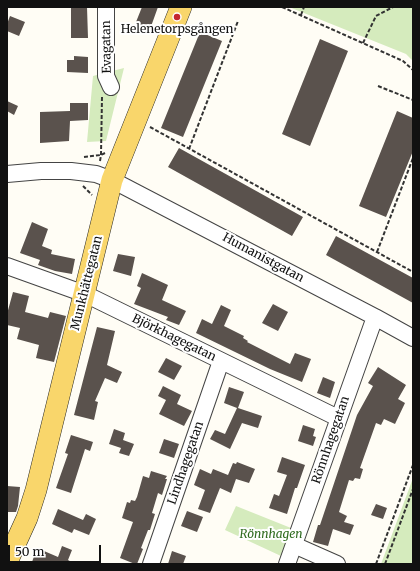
<!DOCTYPE html>
<meta charset="utf-8">
<style>
body{margin:0}
#map{position:relative;width:420px;height:571px;overflow:hidden;background:#fffdf5;font-family:Merriweather,serif}
canvas{display:block}
.frame{position:absolute;inset:0;border:8px solid #111;pointer-events:none}
.scale{position:absolute;left:8px;top:545px;width:93px;height:18px;box-sizing:border-box;border:2px solid #111;border-top:0;padding-left:5px;font-size:12px;line-height:14px;white-space:nowrap;color:#111;-webkit-text-stroke:3px #fff;paint-order:stroke}
</style>
<div id="map">
<canvas width="420" height="571"></canvas>
<div class="frame"></div>
<div class="scale">50 m</div>
</div>
<script>
const ctx = document.querySelector('canvas').getContext('2d');
ctx.lineJoin = 'round';
function fill(path, color) {
  ctx.fillStyle = color;
  ctx.fill(path, 'evenodd');
}
function toPath(rows) {
  const path = new Path2D();
  for (const r of rows) {
    path.moveTo(r[0], r[1]);
    for (let i = 2; i < r.length; i += 2) path.lineTo(r[i], r[i + 1]);
  }
  return path;
}
function trace(path, color, width, dash) {
  ctx.strokeStyle = color;
  ctx.lineWidth = width;
  ctx.lineCap = dash ? 'butt' : 'round';
  ctx.setLineDash(dash || []);
  ctx.stroke(path);
}
function drawText(font, color, halo, rows, align = 'center') {
  ctx.font = font + ' Merriweather,serif';
  ctx.lineWidth = 4;
  ctx.setLineDash([]);
  ctx.textBaseline = 'middle';
  ctx.strokeStyle = halo;
  ctx.fillStyle = color;
  for (const [text, x, y, turn = 0] of rows) {
    ctx.save();
    ctx.translate(x, y);
    ctx.rotate((+turn || 0) * Math.PI / 180);
    ctx.textAlign = isNaN(turn) ? turn : align;
    if (halo) ctx.strokeText(text, 0, 0);
    ctx.fillText(text, 0, 0);
    ctx.restore();
  }
}
const green = toPath([
 [289,7,413,7,413,61,406,54],
 [124,68,106,141,87,142,93,76],
 [413,478,413,564,381,564],
 [236,506,291,528,281,556,225,530]
]);
const building = toPath([
 [71,7,87,7,88,38,71,38],
 [142,7,158,7,149,32,134,27],
 [10,16,25,22,19,36,7,31,7,24],
 [200,32,222,41,183,137,161,128],
 [320,39,348,51,310,146,282,134],
 [74,56,88,57,88,73,67,72,67,60,74,60],
 [7,101,18,106,14,115,7,111],
 [70,103,88,103,88,120,70,121,69,141,40,143,40,112,70,111],
 [397,111,413,118,413,151,386,217,359,206],
 [179,148,303,217,292,236,168,167],
 [32,222,48,229,42,246,52,250,51,254,75,259,72,274,55,271,38,265,40,260,20,253],
 [336,236,413,278,413,303,326,255],
 [118,254,135,257,131,276,113,271],
 [142,273,168,285,162,300,186,311,179,325,166,320,168,317,134,304,141,288,137,286],
 [13,292,29,296,25,312,48,318,50,312,66,316,54,362,36,358,39,345,17,339,20,328,7,325,7,314],
 [273,304,288,312,278,331,262,323],
 [221,305,231,310,224,326,244,336,243,338,248,341,247,342,290,364,295,353,311,359,302,382,270,369,196,333,202,319,212,324],
 [97,327,115,331,107,365,122,372,117,383,105,378,95,401,98,402,94,420,74,415],
 [166,358,182,366,174,380,158,372],
 [378,367,406,385,398,399,405,403,395,424,384,419,381,425,376,423,360,468,363,469,360,479,355,478,353,481,349,480,339,512,347,516,344,522,354,525,350,535,333,529,328,546,313,542,318,525,320,525,357,415,373,386,368,383],
 [323,377,335,382,330,398,317,393],
 [163,386,181,395,177,404,192,411,184,426,159,414,166,400,158,396],
 [229,387,244,392,238,408,262,416,258,428,242,423,230,449,210,439,215,430,225,434,237,408,224,403],
 [303,425,315,429,313,436,316,437,313,446,298,441],
 [114,429,125,433,123,440,134,444,129,456,119,453,121,448,109,444],
 [71,435,93,442,90,451,85,449,71,493,56,488,68,454,65,453],
 [164,439,179,444,174,458,159,453],
 [282,457,305,465,297,488,295,488,287,514,269,508,274,494,279,496,287,475,277,472],
 [237,462,255,469,249,483,236,479,231,493,220,488,210,513,198,509,205,490,194,485,200,469,211,474,213,469,228,475,233,463,236,464],
 [151,471,167,476,165,479,167,479,162,495,158,493,152,513,155,514,150,530,148,530,141,548,143,549,137,564,135,564,120,558,133,522,122,518,127,502,130,503,131,500,135,501,137,497,143,476,149,478],
 [7,486,20,487,18,506,16,512,7,512],
 [376,504,387,508,383,519,371,515],
 [58,509,83,520,86,514,96,519,89,535,74,529,72,533,52,524],
 [187,511,203,517,197,532,181,526],
 [62,546,72,550,68,560,75,564,37,564,32,562,37,548,58,557],
 [172,551,186,556,183,564,168,564]
]);
const path = toPath([
 [282,7,403,61,413,70],
 [301,15,304,7],
 [363,43,376,16,393,7],
 [378,86,413,100],
 [150,127,413,272],
 [189,149,238,21],
 [84,157,101,155,105,153],
 [100,161,101,155,102,97],
 [83,186,92,195],
 [377,252,413,158],
 [376,564,413,465],
 [385,564,413,489]
]);
const minor = toPath([
 [106,7,106,76,111,87],
 [7,174,41,171,71,171,96,174,112,180,375,317,413,338],
 [7,266,85,294,338,418],
 [294,545,337,564],
 [151,564,221,361],
 [287,564,375,317]
]);
const major = toPath([
 [7,562,27,518,36,490,112,180,181,7]
]);
const markers = [
 [177,17,4,"#c4262e"]
];
const poiNames = [
 ["Helenetorpsgången",177,30]
];
const streetNames = [
 ["Evagatan",107,47,-91],
 ["Humanistgatan",263,258,28],
 ["Munkhättegatan",87,283,-76],
 ["Björkhagegatan",174,338,26],
 ["Rönnhagegatan",331,440,-71],
 ["Lindhagegatan",186,463,-71]
];
const parkNames = [
 ["Rönnhagen",271,535]
];
fill(green, '#d5ebbd');
fill(building, '#5a524d');
trace(minor, '#444', 18);
trace(major, '#222', 22);
trace(path, '#333', 2, [4, 2]);
trace(minor, '#fff', 16);
trace(major, '#f9d66b', 21);
for (const [x, y, r, color] of markers) {
  const dot = new Path2D();
  dot.arc(x, y, r, 0, 2 * Math.PI);
  ctx.fillStyle = color;
  ctx.fill(dot);
  trace(dot, '#fff', 1.5);
}
drawText('12px', '#111', '#fff', poiNames);
drawText('12px', '#111', '#fff', streetNames);
drawText('italic 12px', '#2f6b1f', '#fff', parkNames);
</script>
